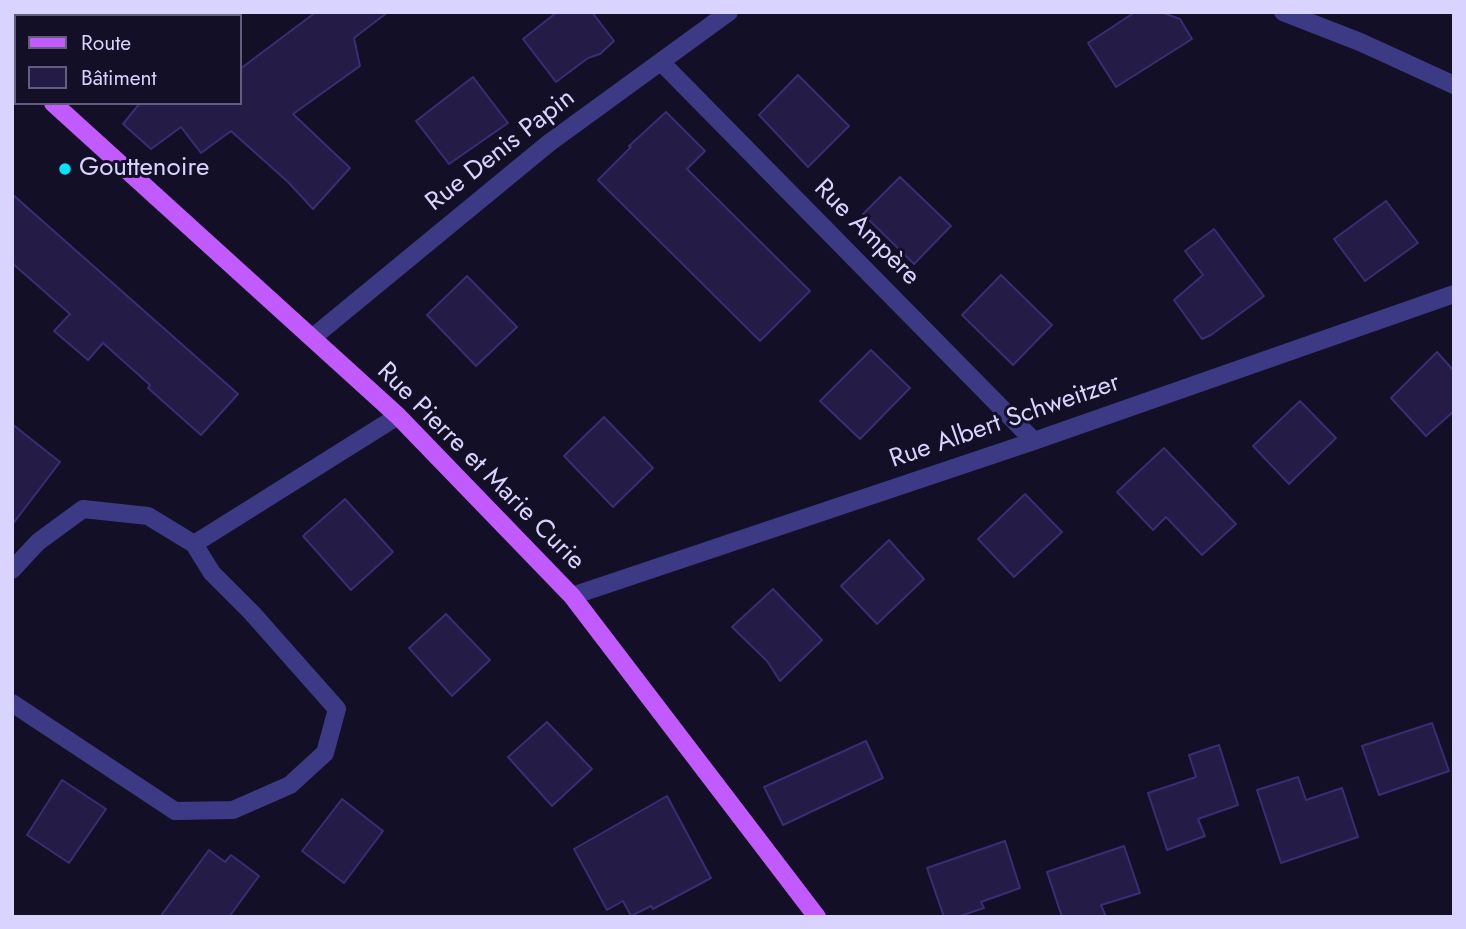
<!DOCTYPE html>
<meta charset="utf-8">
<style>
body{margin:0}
#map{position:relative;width:1466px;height:929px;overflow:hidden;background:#130f26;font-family:Jost,sans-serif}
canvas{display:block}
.frame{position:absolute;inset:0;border:14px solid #d9d4ff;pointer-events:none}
.legend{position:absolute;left:14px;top:14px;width:228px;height:91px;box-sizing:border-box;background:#130f26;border:2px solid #625e7d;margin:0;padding:9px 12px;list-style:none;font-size:21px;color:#d9d4ff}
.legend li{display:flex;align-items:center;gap:14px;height:35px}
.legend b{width:35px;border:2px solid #625e7d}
</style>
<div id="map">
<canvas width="1466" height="929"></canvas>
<div class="frame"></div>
<ul class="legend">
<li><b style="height:9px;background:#c25bff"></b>Route</li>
<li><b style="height:19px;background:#241b47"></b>Bâtiment</li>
</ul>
</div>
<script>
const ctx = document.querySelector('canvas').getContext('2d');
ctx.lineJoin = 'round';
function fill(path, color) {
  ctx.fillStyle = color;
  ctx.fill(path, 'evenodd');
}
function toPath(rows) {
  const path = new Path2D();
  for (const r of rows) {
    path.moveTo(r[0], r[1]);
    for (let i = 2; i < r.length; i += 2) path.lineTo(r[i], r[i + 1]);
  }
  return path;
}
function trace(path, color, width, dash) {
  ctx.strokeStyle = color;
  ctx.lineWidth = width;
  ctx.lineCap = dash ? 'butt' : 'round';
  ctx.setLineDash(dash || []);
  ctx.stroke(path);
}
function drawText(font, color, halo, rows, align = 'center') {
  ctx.font = font + ' Jost,sans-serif';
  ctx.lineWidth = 6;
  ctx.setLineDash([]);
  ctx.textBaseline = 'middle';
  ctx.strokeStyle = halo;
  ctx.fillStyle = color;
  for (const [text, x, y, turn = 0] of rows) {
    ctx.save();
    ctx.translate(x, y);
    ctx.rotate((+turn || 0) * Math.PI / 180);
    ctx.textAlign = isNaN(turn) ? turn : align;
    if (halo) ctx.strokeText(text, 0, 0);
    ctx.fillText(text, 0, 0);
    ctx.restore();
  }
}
const building = toPath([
 [316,12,388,12,354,38,360,66,293,114,350,168,313,209,288,182,231,131,201,153,181,127,151,149,123,124,140,103,240,103,240,69,316,12],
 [557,12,592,12,614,41,600,54,588,58,556,82,523,39,557,12],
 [1135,12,1161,12,1180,19,1192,39,1116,87,1088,43,1135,12],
 [798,75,849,126,808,167,759,115,798,75],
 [473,77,508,123,449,164,416,121,473,77],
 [666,112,705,151,687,169,810,291,760,341,598,180,631,147,629,146,666,112],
 [900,177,951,226,914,264,863,214,900,177],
 [12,194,238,394,201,435,148,388,150,385,103,343,88,360,54,331,70,314,12,263,12,194],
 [1386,201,1418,243,1365,281,1334,239,1386,201],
 [1214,229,1264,296,1211,335,1202,339,1174,300,1203,275,1185,251,1214,229],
 [1001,275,1052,325,1013,365,962,315,1001,275],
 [467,276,517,327,476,366,427,315,467,276],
 [871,350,910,388,860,439,820,401,871,350],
 [1437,352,1454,371,1454,411,1426,436,1391,398,1437,352],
 [1300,401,1336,438,1289,484,1253,446,1300,401],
 [604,417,653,468,613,507,564,456,604,417],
 [12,424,60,462,12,525,12,424],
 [1164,448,1236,524,1202,555,1166,517,1153,530,1117,492,1164,448],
 [1025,494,1062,532,1014,577,978,539,1025,494],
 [345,499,393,552,351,590,303,536,345,499],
 [889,540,924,579,877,624,841,586,889,540],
 [773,589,822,640,780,681,767,661,732,627,773,589],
 [446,614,490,660,452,696,409,648,446,614],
 [547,722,592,769,552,806,508,757,547,722],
 [1432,723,1449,771,1379,795,1362,746,1432,723],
 [866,741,883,778,783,825,764,787,866,741],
 [1219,745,1238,805,1198,819,1205,836,1167,850,1148,793,1196,777,1189,755,1219,745],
 [1298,777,1306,800,1342,788,1358,837,1281,863,1257,790,1298,777],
 [62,780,106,809,69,863,27,835,62,780],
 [667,796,711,878,653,909,651,906,631,916,623,901,607,910,574,849,667,796],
 [342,799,383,831,344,883,302,851,342,799],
 [1005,841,1020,888,981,902,984,908,957,917,944,917,927,868,1005,841],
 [1124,846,1140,893,1101,905,1106,917,1062,917,1047,872,1124,846],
 [209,850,225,862,231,855,259,876,229,917,160,917,209,850]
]);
const minor = toPath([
 [1283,12,1360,42,1454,85],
 [661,62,1034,441],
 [312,338,549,143,729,12],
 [194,544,398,416],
 [12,570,38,542,83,509,148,516,194,544,212,573,252,613,337,709,325,753,290,785,233,810,175,811,12,703],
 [572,596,1034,441,1454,294]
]);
const major = toPath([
 [12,66,16,69],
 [53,103,398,416,572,596,817,917]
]);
const markers = [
 [65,169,7,"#00e5ff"]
];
const streetNames = [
 ["Rue Denis Papin",501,151,-38],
 ["Rue Ampère",866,233,45],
 ["Rue Albert Schweitzer",1005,422,-19],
 ["Rue Pierre et Marie Curie",480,467,45]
];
const poiNames = [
 ["Gouttenoire",79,169]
];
fill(building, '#241b47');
trace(building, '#3b2d73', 2);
trace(minor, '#3d3a85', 18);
trace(major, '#c25bff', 18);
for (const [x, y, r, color] of markers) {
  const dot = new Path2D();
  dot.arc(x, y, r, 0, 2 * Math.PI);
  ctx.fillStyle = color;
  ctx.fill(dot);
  trace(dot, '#130f26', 2.5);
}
drawText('26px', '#d9d4ff', '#130f26', streetNames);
drawText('26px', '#d9d4ff', '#130f26', poiNames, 'left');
</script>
